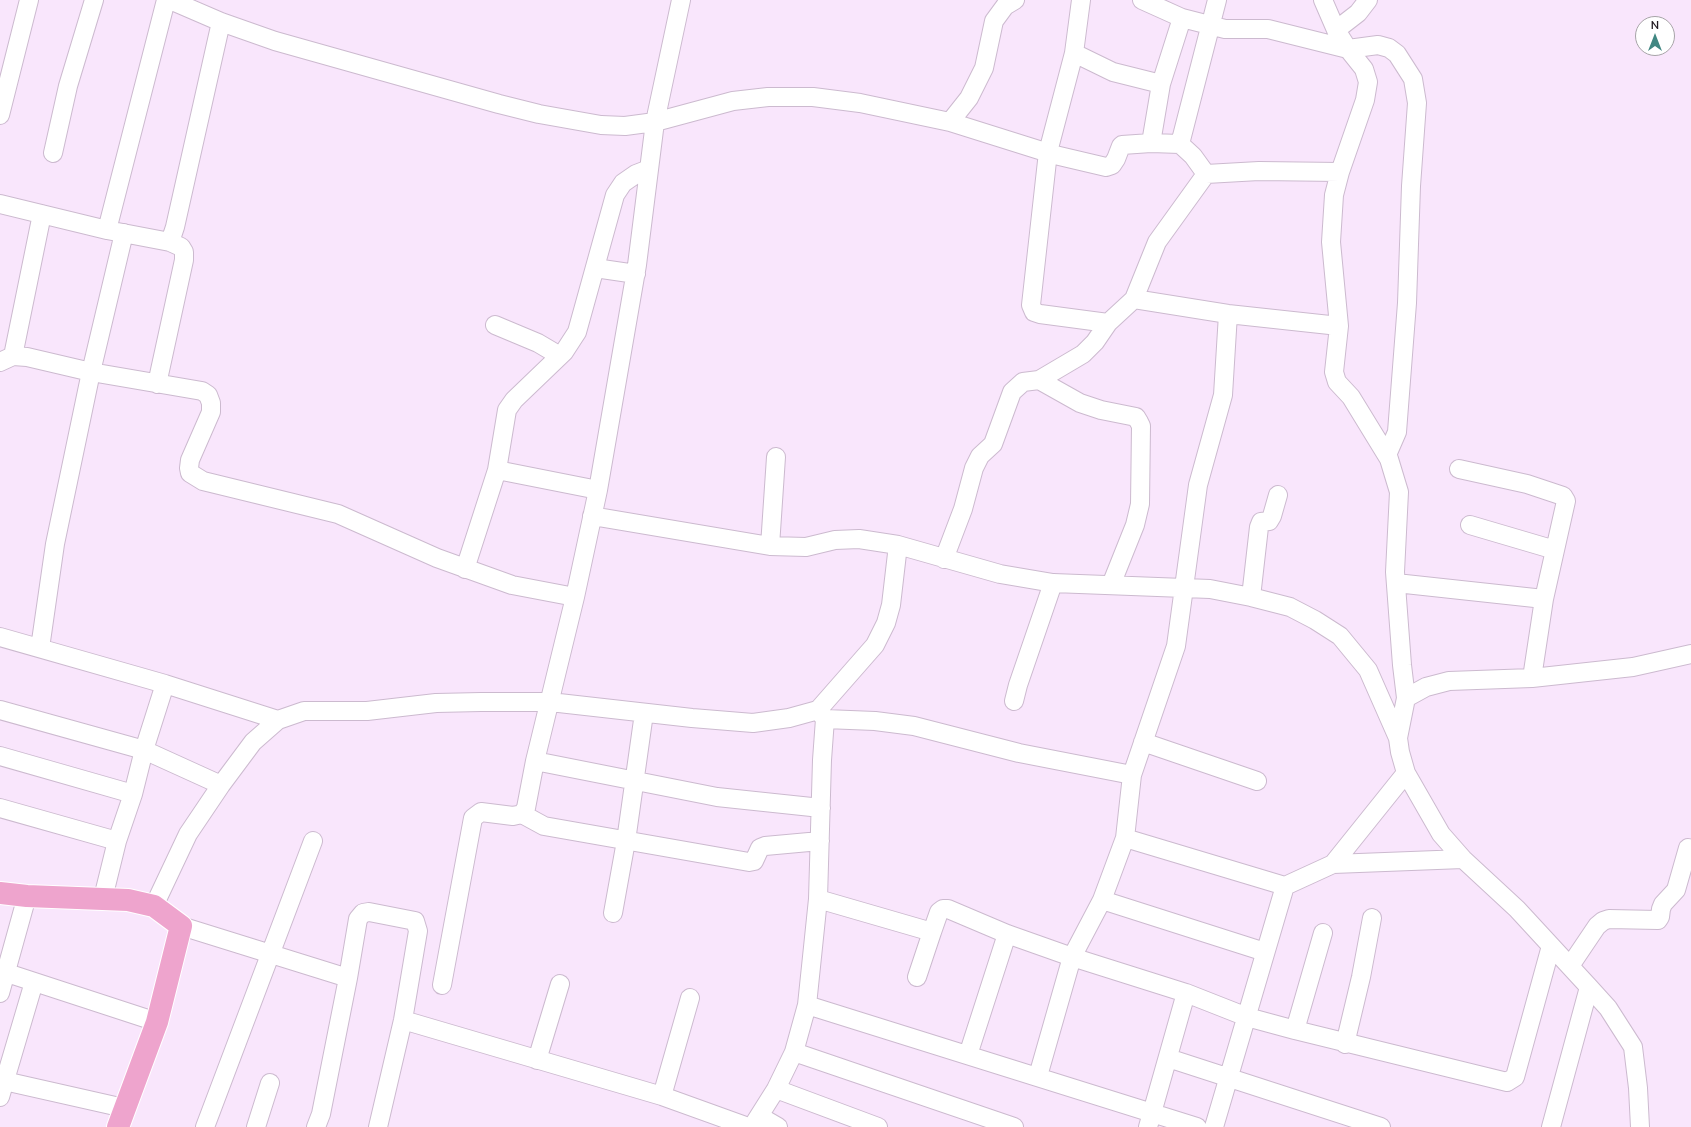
<!DOCTYPE html>
<style>
body{margin:0}
#map{position:relative;width:1691px;height:1127px;overflow:hidden;background:#f9e6fc;font-family:Mulish,sans-serif}
canvas{display:block}
.north{position:absolute;left:1635px;top:16px;width:40px;height:40px;box-sizing:border-box;background:#fff;border:1px solid #a6a3a7;border-radius:50%;rotate:0deg;font-size:11px;font-weight:700;line-height:16px;text-align:center;color:#211a22}
.north::after{content:'';display:block;margin:auto;width:14px;height:18px;background:#408782;clip-path:polygon(50% 0,100% 100%,50% 72%,0 100%)}
</style>
<div id="map">
<canvas width="1691" height="1127"></canvas>
<div class="north">N</div>
</div>
<script>
const ctx = document.querySelector('canvas').getContext('2d');
ctx.lineJoin = 'round';
function toPath(rows) {
  const path = new Path2D();
  for (const r of rows) {
    path.moveTo(r[0], r[1]);
    for (let i = 2; i < r.length; i += 2) path.lineTo(r[i], r[i + 1]);
  }
  return path;
}
function trace(path, color, width, dash) {
  ctx.strokeStyle = color;
  ctx.lineWidth = width;
  ctx.lineCap = dash ? 'butt' : 'round';
  ctx.setLineDash(dash || []);
  ctx.stroke(path);
}
const minor = toPath([
 [170,0,221,22,275,41,499,104,539,114,601,125,625,126,655,122,733,101,768,97,813,97,860,103,950,122,1055,155,1106,167,1112,165,1116,159,1121,146,1122,145,1151,143,1180,144,1193,156,1206,174],
 [1081,0,1074,53,1048,152,1031,305,1034,312,1040,314,1108,323],
 [1142,0,1182,18,1225,29,1268,29,1348,49,1378,45,1389,48,1397,54,1413,79,1417,103,1411,186,1407,303,1397,432,1387,455],
 [1323,0,1336,30,1348,49,1364,69,1368,82,1365,100,1340,172,1334,195,1331,242,1339,326,1334,372,1337,382,1351,397,1389,459,1399,492,1395,572,1402,665,1406,698],
 [1336,30,1358,13,1368,0],
 [1074,53,1113,72,1161,84],
 [0,115,29,0],
 [950,122,969,98,984,68,994,21,1005,6,1015,0],
 [1151,143,1161,84,1182,18],
 [1180,144,1217,0],
 [53,153,68,86,94,0],
 [0,204,107,230,170,242,181,247,184,252,184,260,157,384],
 [107,230,166,0],
 [170,242,175,227,221,22],
 [595,268,636,274],
 [1134,299,1228,314,1339,326],
 [495,325,538,343,560,356],
 [13,356,42,214],
 [0,362,13,356,27,357,91,372,202,391,208,395,211,403,211,412,190,460,189,468,190,473,203,481,338,514,437,558,512,585,575,597],
 [1039,380,1080,403,1101,410,1136,417,1139,422,1141,426,1140,504,1135,525,1111,585],
 [1459,469,1527,484,1563,496,1566,501,1544,599,1532,678],
 [497,470,598,490],
 [592,516,770,546,806,547,835,540,859,539,898,545,1000,574,1053,583,1210,589,1251,597,1290,607,1315,620,1340,636,1368,670,1398,738],
 [1470,525,1555,550],
 [770,546,776,457],
 [944,559,963,509,974,468,980,456,993,444,1012,392,1023,382,1039,380,1083,354,1095,342,1108,323,1134,299,1157,242,1206,174,1259,171,1340,172],
 [465,569,497,470,507,410,514,400,564,352,577,332,615,195,623,183,636,174,649,169],
 [1396,583,1544,599],
 [1251,597,1259,527,1261,522,1269,521,1272,516,1278,495],
 [0,637,165,684,278,720],
 [40,648,55,544,91,372,124,233],
 [165,684,144,750,221,785],
 [1014,701,1018,685,1053,583],
 [0,710,144,750,133,794,117,841,103,898],
 [825,719,875,721,914,726,1019,753,1132,775],
 [1143,742,1257,781],
 [0,756,133,794],
 [535,761,717,797,821,808],
 [0,808,117,841],
 [522,814,544,826,749,862,754,861,760,848,765,846,820,841],
 [1125,838,1132,775,1176,646,1198,485,1223,395,1228,314],
 [1333,864,1406,773],
 [818,899,932,932,939,912,943,909,948,909,1007,934,1072,957,1038,1076],
 [1102,900,1265,952],
 [154,906,188,834,221,785,253,742,278,720,304,711,367,711,436,703,481,702,550,702,692,718,753,723,789,718,818,710,875,645,886,623,891,605,898,545],
 [613,913,626,841,644,713],
 [181,926,348,978],
 [1570,966,1597,926,1603,921,1609,919,1658,920,1660,917,1661,909,1663,904,1676,890,1688,848],
 [7,973,157,1022],
 [917,977,932,932],
 [442,985,473,818,481,812,513,816,522,814,526,808,535,761,575,597,598,490,637,265,655,122,681,0],
 [0,993,27,896],
 [1186,993,1072,957,1102,900,1125,838,1285,886],
 [807,1005,1197,1127],
 [403,1020,662,1096,748,1127],
 [1295,1030,1323,933],
 [1345,1044,1361,977,1372,918],
 [794,1052,1014,1127],
 [968,1055,1007,934],
 [1168,1058,1381,1127],
 [537,1060,560,984],
 [0,1080,124,1108],
 [776,1089,878,1127],
 [662,1096,690,998],
 [0,1097,34,982],
 [759,1116,778,1127],
 [205,1127,313,841],
 [256,1127,270,1083],
 [316,1127,321,1114,348,978,358,919,363,913,369,912,415,921,418,931,403,1020,378,1127],
 [752,1127,776,1089,794,1052,807,1005,818,899,822,760,825,719,818,710],
 [1148,1127,1186,993,1247,1017,1295,1030,1507,1082,1515,1077,1551,946],
 [1214,1127,1285,886,1333,864,1463,859],
 [1551,1127,1589,987],
 [1640,1127,1638,1088,1633,1047,1608,1008,1589,987,1517,909,1463,859,1441,834,1406,773,1400,752,1398,738,1406,698,1426,687,1449,681,1532,678,1633,667,1691,654]
]);
const major = toPath([
 [0,893,27,896,128,900,154,906,181,926,157,1022,118,1127]
]);
trace(minor, '#ccbacf', 20);
trace(major, '#fff', 24);
trace(minor, '#fff', 18);
trace(major, '#eea4cd', 22);
</script>
